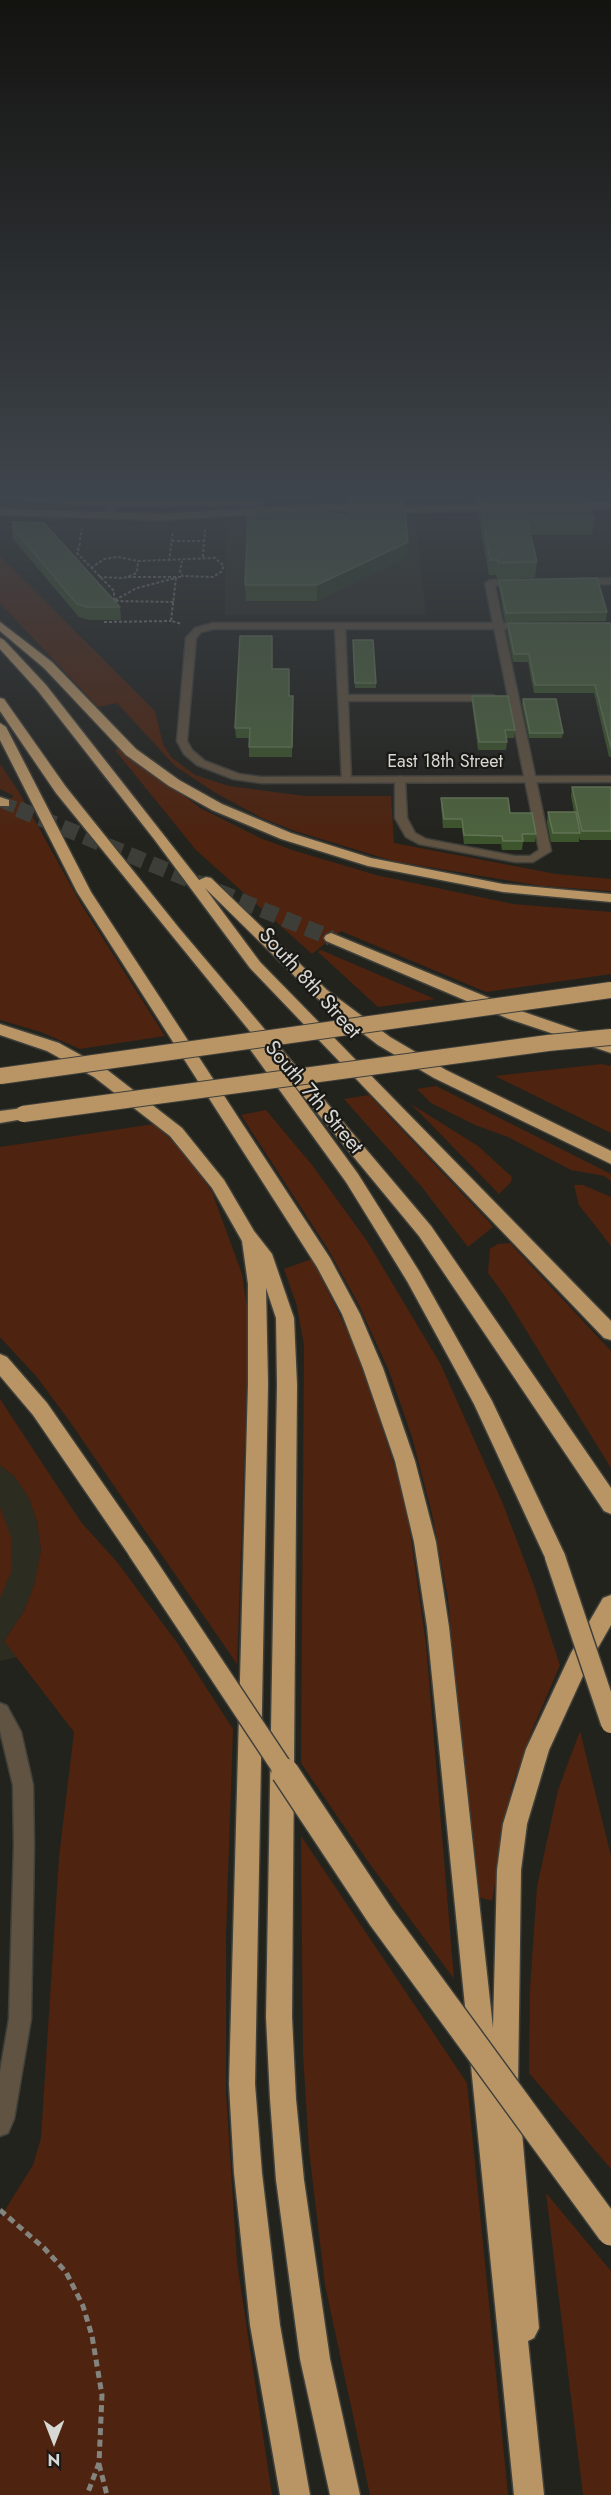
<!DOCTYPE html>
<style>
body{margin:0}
#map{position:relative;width:611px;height:2495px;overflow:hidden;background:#23231e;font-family:Jost,sans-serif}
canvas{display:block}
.north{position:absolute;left:24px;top:2411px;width:60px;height:60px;-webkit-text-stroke:4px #1a1915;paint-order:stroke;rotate:180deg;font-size:16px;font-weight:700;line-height:24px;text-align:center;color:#d7d7d3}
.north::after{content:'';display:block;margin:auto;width:21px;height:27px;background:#d7d7d3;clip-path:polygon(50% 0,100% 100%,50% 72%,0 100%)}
</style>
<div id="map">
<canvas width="611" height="2495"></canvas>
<div class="north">N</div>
</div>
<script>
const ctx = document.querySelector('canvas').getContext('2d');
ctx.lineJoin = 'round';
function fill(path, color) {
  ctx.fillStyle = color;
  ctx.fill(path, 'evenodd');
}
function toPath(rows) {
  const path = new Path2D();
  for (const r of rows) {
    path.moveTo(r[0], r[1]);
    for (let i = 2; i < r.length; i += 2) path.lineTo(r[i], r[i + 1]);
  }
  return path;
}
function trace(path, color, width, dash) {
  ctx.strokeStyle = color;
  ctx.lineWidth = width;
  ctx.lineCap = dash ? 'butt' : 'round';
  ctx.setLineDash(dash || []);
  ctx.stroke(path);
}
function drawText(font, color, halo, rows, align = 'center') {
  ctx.font = font + ' Jost,sans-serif';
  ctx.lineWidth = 4.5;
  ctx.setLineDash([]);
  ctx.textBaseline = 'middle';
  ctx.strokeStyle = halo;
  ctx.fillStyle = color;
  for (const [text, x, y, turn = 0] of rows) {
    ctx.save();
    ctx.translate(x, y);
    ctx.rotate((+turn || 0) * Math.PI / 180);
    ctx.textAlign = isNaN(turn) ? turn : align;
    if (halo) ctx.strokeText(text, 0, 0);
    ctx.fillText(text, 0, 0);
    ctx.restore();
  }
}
const built = toPath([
 [341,494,611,494,611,498,349,498],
 [415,516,426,614,225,615,225,523,299,518],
 [0,1465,14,1476,29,1498,37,1522,41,1550,34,1585,24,1611,4,1641,17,1657,0,1661]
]);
const green = toPath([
 [0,556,155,711,163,744,171,757,195,775,229,786,304,796,391,796,394,843,556,874,611,879,611,891,541,886,393,861,295,831,262,818,214,792,175,766,117,703,98,707,0,603],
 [122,748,200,808,260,838,292,850,376,875,513,904,611,912,611,974,486,992,341,931,312,954,196,850,115,750],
 [0,764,19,792,81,904,165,1036,80,1049,41,1032,0,1020,0,806,14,796,0,789],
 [321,950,435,999,378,1007,318,952],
 [602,1064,611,1066,611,1133,495,1076],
 [436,1086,611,1174,611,1181,604,1176,571,1170,508,1137,475,1125,431,1103,417,1089],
 [369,1095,490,1223,493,1227,468,1247,421,1186,344,1099],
 [411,1104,478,1146,512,1177,511,1182,499,1194],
 [266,1110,312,1165,367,1241,440,1363,503,1504,533,1583,560,1665,533,1728,512,1786,492,1901,476,1896,448,1599,432,1514,412,1437,389,1371,358,1303,328,1249,241,1115],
 [154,1124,184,1152,212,1192,242,1274,249,1321,237,1664,68,1419,36,1376,0,1337,0,1147],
 [574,1185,583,1185,611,1197,611,1246,579,1205],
 [510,1243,611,1351,611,1468,505,1296,488,1273,490,1249,498,1244],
 [312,1259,349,1334,367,1381,397,1474,409,1525,426,1644,454,1979,367,1860,301,1763,304,1345,297,1306,284,1269],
 [0,1399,81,1522,117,1562,178,1644,233,1729,226,1933,226,2092,237,2263,272,2495,0,2495,0,2218,33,2165,41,2138,59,1857,74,1732,4,1641,24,1611,34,1585,41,1550,37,1522,29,1498,14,1476,0,1465],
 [0,1507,11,1537,12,1570,0,1598],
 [580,1731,611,1856,611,2169,529,2073,530,1989,537,1887,558,1790],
 [301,1836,467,2083,508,2495,370,2495,325,2285,309,2150,303,2054],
 [546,2193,611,2271,611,2495,583,2495]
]);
const highwayTunnelFar1 = toPath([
 [4,803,22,810]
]);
const highwayTunnel = toPath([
 [18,809,331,938]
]);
const pathFar1 = toPath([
 [80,540,82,529],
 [172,541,204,541],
 [80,543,77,553,114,591,114,601,174,602],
 [203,557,205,528],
 [169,561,173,531],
 [91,568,104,559,118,557,138,561,215,558,224,566,221,572,213,577,184,576],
 [99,577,123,578,133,575,137,572,138,561],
 [128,577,183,577,180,571,182,561],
 [115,600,137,588,176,578,171,621,182,624],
 [104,622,171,621]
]);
const path = toPath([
 [0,2210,44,2248,66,2272,83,2306,92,2336,102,2395,99,2463,87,2495],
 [99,2464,107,2495]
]);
const lane = toPath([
 [611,578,611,584,578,585,573,582,578,579,611,578],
 [518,579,523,582,521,584,495,586,551,851,533,862,515,862,419,844,406,837,395,818,395,779,400,776,405,779,407,818,415,833,426,839,515,856,530,856,539,850,485,583,490,580,518,579],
 [340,623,345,626,348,695,493,695,498,698,493,701,348,701,351,779,342,781,335,626,340,623]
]);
const street = toPath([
 [109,494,117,494,113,516,109,519,105,516,109,494],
 [213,623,527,623,532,626,527,629,213,629,201,632,196,638,187,741,192,750,205,761,239,774,261,777,611,776,611,782,261,783,233,779,197,765,184,754,177,741,186,638,195,628,213,623],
 [0,1703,7,1706,21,1732,33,1785,34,1845,31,2019,14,2119,8,2133,0,2136,0,2072,9,2019,14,1845,13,1785,0,1731,0,1703]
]);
const secondary = toPath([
 [0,494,94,500,261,499,265,502,261,505,94,506,0,498,0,494],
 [569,502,611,502,611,508,566,507,565,505,569,502],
 [328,504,381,507,497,504,501,507,497,510,381,513,328,510,160,520,0,515,0,509,160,514,328,504]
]);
const highway = toPath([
 [0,622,52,662,136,749,179,780,222,804,291,833,371,858,503,884,611,894,611,902,503,892,368,866,281,839,212,810,169,786,126,755,44,668,0,631,0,622],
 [0,638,4,640,46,685,199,880,206,877,211,878,327,990,390,1037,446,1070,611,1151,611,1164,434,1078,378,1045,317,998,205,888,260,962,611,1321,611,1340,604,1338,250,968,154,839,38,691,0,649,0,638],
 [0,698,4,699,66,787,179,928,431,1226,611,1488,611,1514,604,1511,419,1236,286,1075,358,1174,419,1271,492,1401,566,1557,562,1564,555,1566,548,1564,474,1404,407,1281,346,1182,247,1045,249,1041,257,1040,56,793,0,711,0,698],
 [0,723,6,727,91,892,330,1258,360,1314,383,1368,415,1461,436,1542,449,1627,493,2028,497,1870,503,1824,526,1749,571,1653,603,1598,611,1595,611,1625,587,1667,549,1750,527,1824,521,1870,518,2086,539,2328,534,2338,528,2341,544,2495,514,2495,427,1627,414,1542,395,1461,363,1368,342,1314,317,1267,77,892,0,740,0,723],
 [0,797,9,800,9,806,0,806,0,797],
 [331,933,521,1011,611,1042,611,1053,509,1019,326,941,324,938,326,935,331,933],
 [0,1024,59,1043,106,1069,182,1128,224,1180,254,1231,272,1254,294,1318,297,1385,292,2017,296,2099,304,2180,330,2359,360,2495,330,2495,300,2359,276,2180,270,2099,266,2017,277,1385,276,1318,266,1288,268,1384,255,2084,262,2173,280,2325,310,2495,280,2495,250,2325,234,2173,229,2084,248,1384,248,1284,242,1241,212,1188,170,1136,94,1077,47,1051,0,1035,0,1024],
 [23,1108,31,1114,29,1118,0,1123,0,1111,23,1108],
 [0,1354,7,1357,47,1403,145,1544,149,1551,145,1558,138,1560,131,1558,33,1415,0,1376,0,1354]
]);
const highwayBridgeFar2 = toPath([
 [0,1076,611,990],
 [23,1114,548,1043,611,1037]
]);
const highwayBridgeFar1 = toPath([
 [138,1551,286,1774],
 [555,1557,611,1723]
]);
const highwayBridge = toPath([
 [285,1772,381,1917,611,2232]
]);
const wall = toPath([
 [346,494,402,494,407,557,317,601,246,601,245,585,347,515,348,502,347,502],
 [475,494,583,494,583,496,594,520,592,535,531,535,537,562,535,578,497,579,496,575,489,575,478,514,479,504,477,504],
 [12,522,120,607,121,620,89,620,79,617,13,539,12,527,13,527],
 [499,580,607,612,606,621,505,622,499,588],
 [508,623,611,626,611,757,609,757,594,693,534,693,528,662,513,662,507,632],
 [353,640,376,683,376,688,355,688],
 [272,669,289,696,293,696,292,757,249,757,249,738,236,738,235,728],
 [472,696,515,730,514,738,506,738,507,742,506,750,478,750,472,704],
 [523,699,563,733,562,738,529,738,522,704],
 [572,787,611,787,611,840,580,840,579,837,579,842,551,842,547,822,548,812,574,812,571,796],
 [441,798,510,813,536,834,535,842,523,842,522,850,502,850,501,844,464,844,462,828,443,828,441,806]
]);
const shadedWall = toPath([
 [408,542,407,557,317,601,317,585]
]);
const building = toPath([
 [587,496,594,520,527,520,537,562,498,563,498,560,490,560,480,499,587,496],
 [348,497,404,499,408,542,317,585,245,585,248,514,318,511,349,515,348,497],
 [12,522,44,523,120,607,87,607,77,604,12,527,15,526,12,522],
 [597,578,607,612,506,613,499,580,597,578],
 [508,623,610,623,611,626,611,748,595,685,535,685,529,654,514,654,508,623],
 [240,636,272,636,272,669,289,669,289,696,293,696,292,747,249,747,250,728,235,728,240,636],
 [353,640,373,640,376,683,355,683,353,640],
 [472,696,508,696,515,730,505,730,507,742,479,742,472,696],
 [523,699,556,699,563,733,530,733,523,699],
 [572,787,611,787,611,831,582,831,572,787],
 [441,798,508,798,510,813,532,813,536,834,522,834,523,841,503,841,502,836,464,835,462,819,444,819,441,798],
 [548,812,576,812,580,833,553,833,548,812]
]);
const farStreetnames = [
 ["East 18th Street",445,763]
];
const streetNames = [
 ["South 8th Street",309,984,48],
 ["South 7th Street",313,1098,50]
];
fill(built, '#2c2c21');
fill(green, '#4e230f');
trace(highwayTunnelFar1, '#3e3e39', 12, [12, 6]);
trace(highwayTunnel, '#3e3e39', 16, [16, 8]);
trace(lane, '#40403b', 3);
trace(street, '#40403b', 3);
trace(secondary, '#40403b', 3);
trace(highway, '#40403b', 3);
trace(pathFar1, '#84847f', 2, [3, 2]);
trace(path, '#84847f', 5, [7, 4.5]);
fill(lane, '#615341');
fill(street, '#615341');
fill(secondary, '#856e50');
fill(highway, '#b99566');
trace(highwayBridgeFar2, '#40403b', 18, []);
trace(highwayBridgeFar1, '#40403b', 23, []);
trace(highwayBridge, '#40403b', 30, []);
trace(highwayBridgeFar2, '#b99566', 16);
trace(highwayBridgeFar1, '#b99566', 20);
trace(highwayBridge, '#b99566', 27);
fill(wall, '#3d552c');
fill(shadedWall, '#2b3b1f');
fill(building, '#4d633e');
trace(building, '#637555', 1.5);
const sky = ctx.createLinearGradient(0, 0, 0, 843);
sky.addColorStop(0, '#131310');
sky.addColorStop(0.59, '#3f454c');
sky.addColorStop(1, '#3f454c00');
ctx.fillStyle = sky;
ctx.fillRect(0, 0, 611, 843);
drawText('18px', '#d7d7d3', '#1a1915', farStreetnames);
drawText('21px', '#d7d7d3', '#1a1915', streetNames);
</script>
